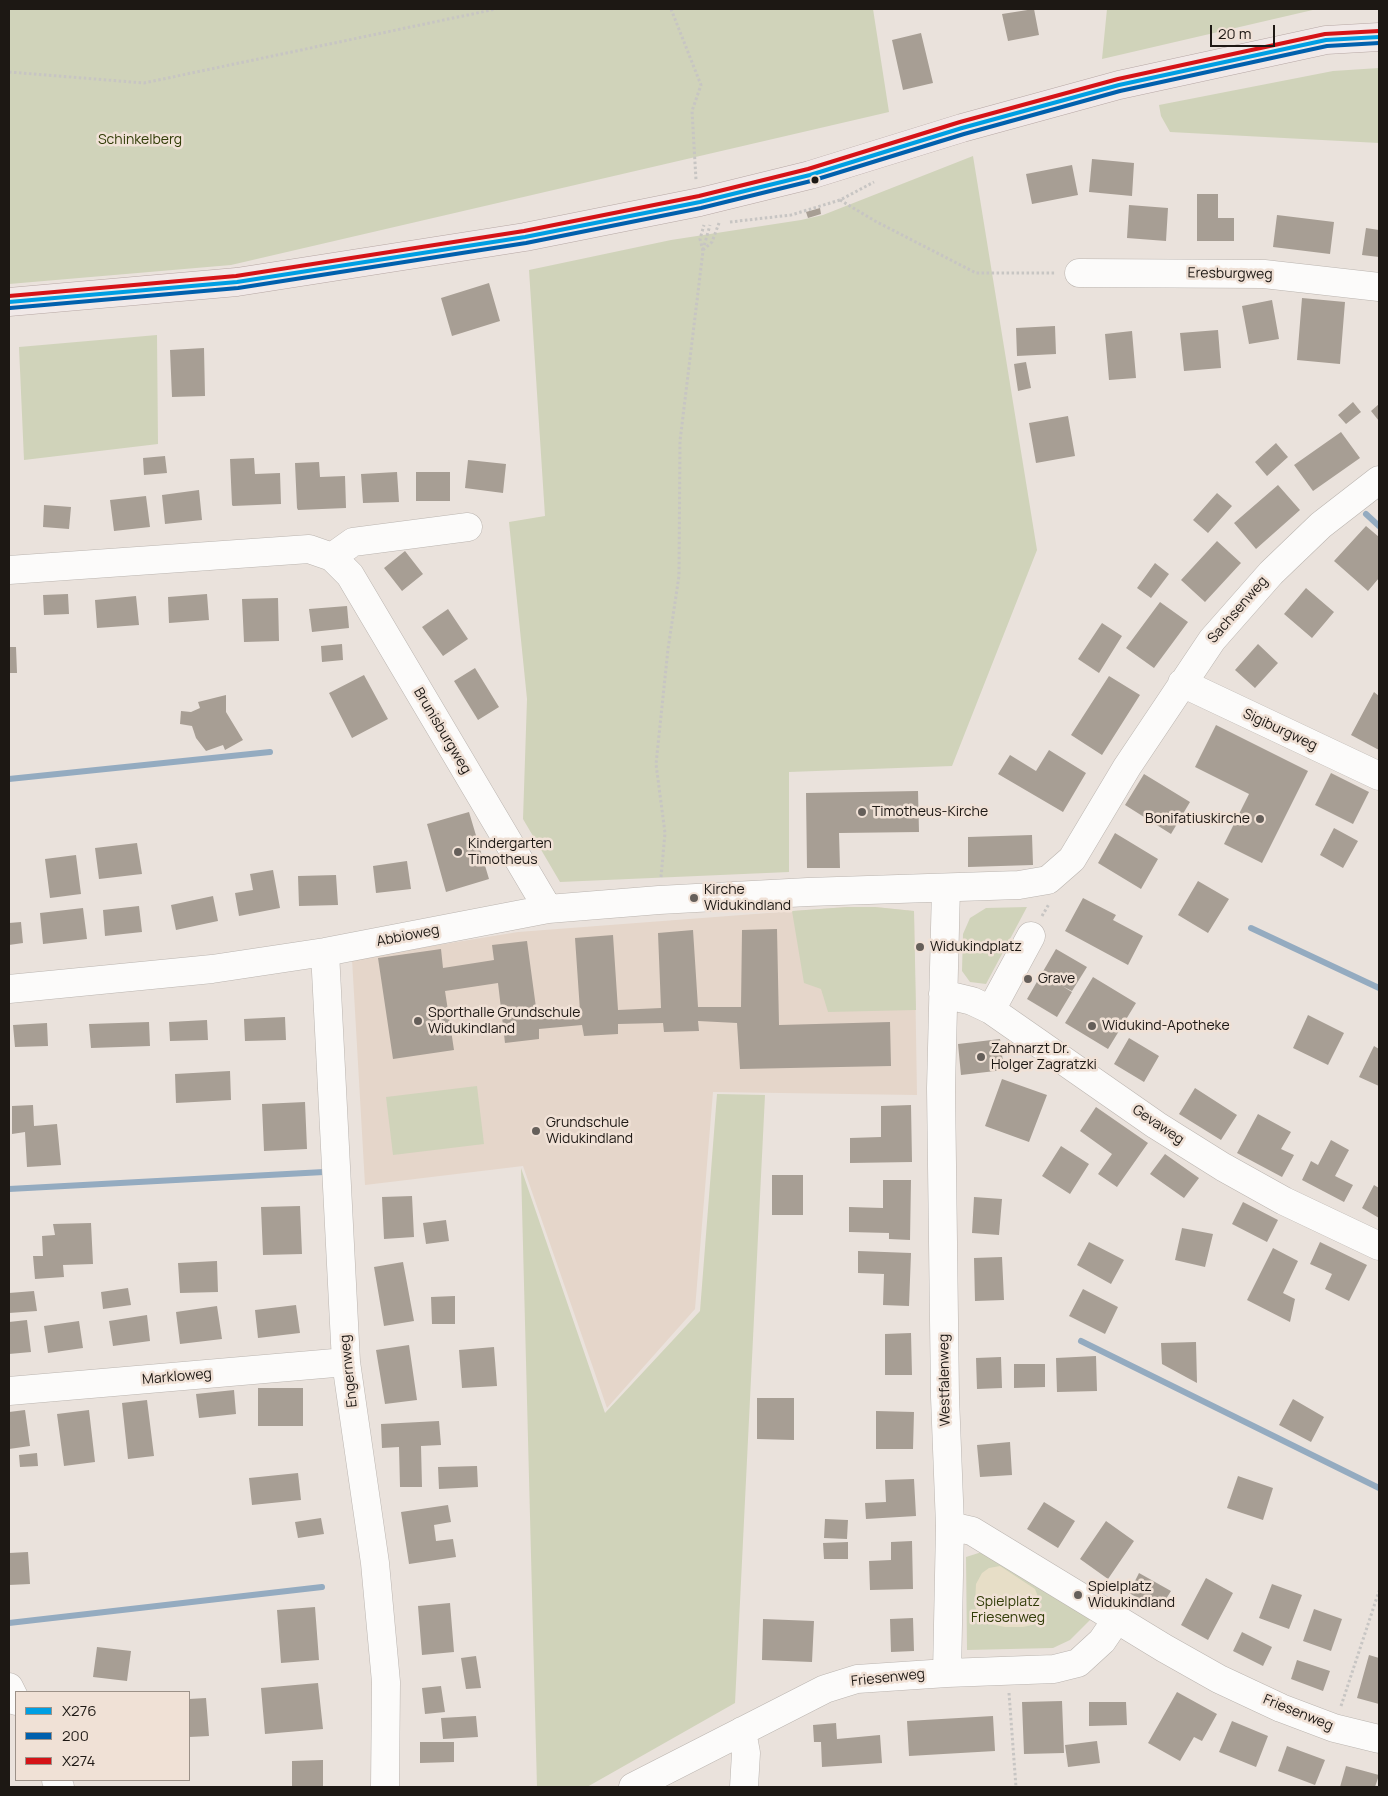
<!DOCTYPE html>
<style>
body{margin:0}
#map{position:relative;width:1388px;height:1796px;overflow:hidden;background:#eae2dc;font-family:Manrope,sans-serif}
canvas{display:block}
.frame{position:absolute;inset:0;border:10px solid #1d1814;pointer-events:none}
.legend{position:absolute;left:15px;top:1691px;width:175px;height:90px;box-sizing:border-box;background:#f0e1d6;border:1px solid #9c9188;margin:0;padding:6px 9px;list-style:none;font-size:15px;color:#1d1814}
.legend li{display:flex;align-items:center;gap:10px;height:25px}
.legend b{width:25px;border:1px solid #9c9188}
.scale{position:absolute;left:1210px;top:25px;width:65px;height:22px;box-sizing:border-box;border:2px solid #1d1814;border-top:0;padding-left:6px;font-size:15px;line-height:18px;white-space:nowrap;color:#1d1814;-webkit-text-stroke:4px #f0e1d6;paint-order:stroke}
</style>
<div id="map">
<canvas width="1388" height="1796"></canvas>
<div class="frame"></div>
<ul class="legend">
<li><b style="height:6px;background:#009fe3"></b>X276</li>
<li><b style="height:6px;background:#0060ad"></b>200</li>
<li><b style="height:6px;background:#d51317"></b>X274</li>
</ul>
<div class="scale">20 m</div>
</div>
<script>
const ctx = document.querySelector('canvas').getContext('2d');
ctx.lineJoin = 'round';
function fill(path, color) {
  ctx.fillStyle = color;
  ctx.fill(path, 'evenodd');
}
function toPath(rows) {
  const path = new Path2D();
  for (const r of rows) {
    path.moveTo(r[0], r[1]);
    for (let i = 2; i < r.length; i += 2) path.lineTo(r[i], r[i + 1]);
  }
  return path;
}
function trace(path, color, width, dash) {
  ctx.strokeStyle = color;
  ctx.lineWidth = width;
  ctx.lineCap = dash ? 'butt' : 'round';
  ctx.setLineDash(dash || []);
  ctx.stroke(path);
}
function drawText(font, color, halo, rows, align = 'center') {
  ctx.font = font + ' Manrope,sans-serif';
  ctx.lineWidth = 5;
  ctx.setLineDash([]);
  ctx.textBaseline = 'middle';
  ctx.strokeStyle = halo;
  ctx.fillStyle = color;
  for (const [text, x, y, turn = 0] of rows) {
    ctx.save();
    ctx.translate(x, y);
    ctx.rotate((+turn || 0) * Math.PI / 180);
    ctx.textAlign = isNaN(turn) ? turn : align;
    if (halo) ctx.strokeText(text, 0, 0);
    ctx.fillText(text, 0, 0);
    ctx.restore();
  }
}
const built = toPath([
 [847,907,875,907,914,911,917,1095,713,1092,695,1309,607,1408,523,1166,365,1185,352,959,518,932]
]);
const green = toPath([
 [9,9,873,9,889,112,231,265,9,284],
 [1107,9,1317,9,1102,59],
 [1379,68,1379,143,1170,132,1161,116,1159,105,1333,71],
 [973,156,1037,550,952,766,789,772,789,872,560,882,523,819,527,699,509,522,545,516,529,270,671,240,801,220,823,215],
 [157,335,158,444,24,460,19,347],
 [847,907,875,907,914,911,916,1010,828,1012,821,989,804,983,792,911],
 [1027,907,986,984,970,982,962,971,963,934,970,918,986,908],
 [477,1086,484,1144,393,1155,386,1097],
 [717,1094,765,1095,735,1703,587,1787,537,1787,521,1168,605,1413,700,1311],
 [985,1551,1093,1617,1070,1640,1053,1648,967,1650,966,1557]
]);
const sand = toPath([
 [1000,1566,1035,1589,1040,1602,1040,1614,1036,1624,1023,1627,1005,1627,985,1623,980,1621,975,1606,976,1584,982,1573,989,1568]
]);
const stream = toPath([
 [1366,514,1379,526],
 [9,779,270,752],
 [1251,928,1379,988],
 [9,1189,324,1172],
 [1081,1341,1379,1488],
 [9,1623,322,1587]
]);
const building = toPath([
 [1034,9,1039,35,1008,41,1002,14],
 [921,33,933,83,903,90,892,40],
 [1092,159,1134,163,1132,196,1089,192],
 [1072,165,1078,195,1032,204,1026,174],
 [1197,194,1218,194,1218,218,1234,218,1234,241,1197,241],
 [1129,205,1168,208,1166,241,1127,238],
 [820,208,821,214,808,218,806,212],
 [1277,215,1334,222,1330,254,1273,247],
 [1366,228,1379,230,1379,257,1362,255],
 [489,283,500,321,452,336,441,298],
 [1302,298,1345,302,1340,364,1297,360],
 [1272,300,1279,339,1249,344,1242,306],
 [1055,326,1056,354,1017,356,1016,328],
 [1218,330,1221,368,1184,371,1180,333],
 [1132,331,1136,378,1109,380,1105,334],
 [204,348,205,396,172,397,170,350],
 [1026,362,1031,388,1018,391,1014,364],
 [1353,402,1361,412,1346,424,1338,415],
 [1379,404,1379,421,1371,411],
 [1068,416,1075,456,1036,463,1029,423],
 [1341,432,1360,458,1313,491,1294,465],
 [1276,443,1288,457,1267,476,1255,462],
 [165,456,167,473,144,475,143,458],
 [254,458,255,474,280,473,281,504,233,506,232,505,230,459],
 [468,460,506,464,503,493,465,488],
 [319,462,320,477,345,476,346,508,298,510,297,508,295,463],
 [397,472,399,502,363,503,361,474],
 [416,472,450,472,450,501,416,501],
 [1278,485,1300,510,1256,549,1234,523],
 [199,490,202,520,165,524,162,495],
 [1217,493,1232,506,1208,533,1193,520],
 [146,496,150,527,114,531,110,500],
 [44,505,71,507,69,529,43,527],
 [1366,526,1379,537,1379,578,1368,591,1334,561],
 [1217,541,1241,563,1205,602,1181,580],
 [405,551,423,574,402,591,384,568],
 [1155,563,1169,574,1151,598,1137,588],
 [1306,588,1334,612,1312,638,1284,614],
 [68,594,69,614,44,615,43,595],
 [207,594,209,620,169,623,168,597],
 [136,596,139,625,97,628,95,600],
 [278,598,279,641,244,642,242,599],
 [1160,602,1188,622,1154,668,1126,648],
 [347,606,349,628,312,632,309,609],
 [448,609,468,639,443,656,422,627],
 [1102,623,1122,636,1099,673,1078,659],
 [342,644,343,660,322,662,321,646],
 [1258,644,1278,663,1255,688,1235,670],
 [9,647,16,647,17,673,9,673],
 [475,668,499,707,478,720,454,681],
 [364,675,388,719,352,738,329,693],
 [1109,676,1140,695,1102,755,1071,735],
 [1374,692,1379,696,1379,750,1351,735],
 [226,695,226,712,243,740,225,750,223,745,206,751,196,738,192,726,180,724,181,711,191,712,200,708,198,702],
 [1216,725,1308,771,1262,863,1224,844,1249,794,1195,767],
 [1049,750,1086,773,1063,812,998,774,1010,755,1036,771],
 [1331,773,1369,792,1353,824,1315,805],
 [1144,774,1190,802,1171,834,1125,805],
 [918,791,919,832,839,833,840,868,807,868,806,793],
 [469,812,489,879,446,892,427,824],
 [1334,828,1358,841,1343,868,1320,855],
 [1115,833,1158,859,1141,889,1098,863],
 [1032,835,1033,865,968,867,968,837],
 [137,843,142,874,99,879,95,848],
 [76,855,81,894,50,898,45,859],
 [407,861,411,889,376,893,373,866],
 [273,870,280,908,239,916,235,893,253,890,250,874],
 [336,875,338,905,299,906,298,876],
 [1198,881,1229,899,1208,933,1178,915],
 [213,896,218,921,176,930,171,905],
 [1083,898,1116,915,1113,920,1143,936,1128,965,1065,931],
 [139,906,142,932,105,936,103,910],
 [83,908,87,939,43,944,40,913],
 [21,922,23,943,9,945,9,923],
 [777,929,779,1025,890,1022,891,1066,740,1069,737,1023,698,1021,699,1031,664,1032,663,1023,618,1024,618,1034,584,1036,582,1025,539,1029,539,1039,505,1043,498,983,445,991,454,1050,393,1059,378,958,441,949,443,968,494,960,492,945,527,941,537,1015,580,1011,575,938,613,935,618,1010,661,1008,658,933,693,930,698,1007,741,1007,742,930],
 [1056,949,1087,967,1072,991,1062,986,1072,992,1057,1017,1027,999],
 [1093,977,1136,1003,1108,1049,1065,1023],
 [1308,1015,1344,1033,1328,1065,1293,1048],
 [285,1017,286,1040,245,1041,244,1019],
 [207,1020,208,1040,170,1041,169,1022],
 [149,1022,150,1046,91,1048,89,1024],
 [47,1023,48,1046,15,1047,13,1025],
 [1129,1038,1159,1056,1144,1082,1114,1064],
 [1000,1039,1004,1070,961,1075,958,1044],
 [1374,1046,1379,1049,1379,1086,1359,1077],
 [230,1071,231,1100,176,1103,175,1074],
 [1002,1079,1047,1095,1029,1142,985,1126],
 [1195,1088,1237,1115,1221,1140,1179,1114],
 [305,1102,307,1149,264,1151,262,1104],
 [33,1105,34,1126,57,1124,61,1165,27,1167,25,1132,12,1134,12,1106],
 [911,1105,912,1162,850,1163,850,1138,881,1137,881,1106],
 [1096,1107,1148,1143,1117,1187,1098,1174,1112,1154,1080,1131],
 [1258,1114,1291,1132,1281,1149,1294,1155,1282,1177,1237,1153],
 [1331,1140,1349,1150,1335,1176,1353,1185,1344,1202,1302,1180,1311,1161,1318,1165],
 [1061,1146,1089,1164,1070,1194,1042,1176],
 [1165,1154,1199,1178,1184,1198,1150,1174],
 [772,1175,803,1175,803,1215,772,1215],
 [883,1180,911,1180,910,1240,889,1239,889,1233,849,1232,849,1207,883,1208],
 [1374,1185,1379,1188,1379,1218,1362,1208],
 [412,1196,414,1237,384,1239,382,1197],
 [974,1197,1002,1199,999,1235,972,1233],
 [1243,1202,1278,1220,1267,1242,1232,1224],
 [300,1206,302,1254,263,1255,261,1207],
 [446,1220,449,1241,426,1244,423,1223],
 [91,1223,93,1264,63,1265,64,1277,35,1279,33,1256,43,1256,42,1236,55,1235,53,1224],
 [1182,1228,1213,1234,1205,1267,1175,1260],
 [1089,1242,1124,1260,1111,1284,1077,1265],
 [1320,1242,1367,1265,1349,1301,1325,1289,1332,1274,1310,1264],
 [1273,1248,1298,1261,1283,1293,1295,1299,1290,1322,1247,1300],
 [858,1251,911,1253,909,1306,883,1305,884,1274,858,1273],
 [1002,1257,1004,1300,975,1301,974,1258],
 [217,1261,218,1292,180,1293,178,1263],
 [403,1262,414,1321,384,1326,374,1267],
 [128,1288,131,1305,103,1309,101,1292],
 [1083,1289,1118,1307,1105,1334,1069,1316],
 [34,1291,37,1311,9,1313,9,1293],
 [455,1296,455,1324,432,1324,431,1297],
 [296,1305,300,1333,258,1338,255,1310],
 [217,1306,222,1339,180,1344,176,1312],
 [147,1315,150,1341,113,1346,109,1321],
 [27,1320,31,1352,9,1354,9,1322],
 [79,1321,83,1348,48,1353,44,1326],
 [911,1333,912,1375,885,1375,885,1334],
 [1196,1342,1197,1383,1162,1364,1161,1343],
 [409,1345,417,1400,385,1404,376,1350],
 [494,1347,497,1386,462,1388,459,1350],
 [1096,1356,1097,1391,1057,1392,1056,1358],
 [1001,1357,1002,1388,977,1389,976,1358],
 [1014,1364,1045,1364,1045,1387,1014,1388],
 [258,1388,303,1388,303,1426,258,1426],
 [234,1390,236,1414,199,1418,196,1394],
 [757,1398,794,1398,794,1440,757,1439],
 [1293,1399,1324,1417,1311,1442,1279,1425],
 [147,1400,154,1456,128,1459,122,1403],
 [25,1410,30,1446,9,1449,9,1412],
 [89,1410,95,1462,64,1466,57,1414],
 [876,1411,914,1412,913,1449,876,1449],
 [439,1421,441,1445,421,1446,422,1487,400,1487,399,1447,382,1448,381,1424],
 [1010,1442,1012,1475,980,1477,977,1445],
 [37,1453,38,1466,20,1467,19,1455],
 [477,1466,478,1487,439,1489,438,1467],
 [298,1473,301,1500,252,1505,249,1478],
 [1238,1476,1273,1488,1263,1520,1227,1508],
 [914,1479,916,1516,866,1519,865,1503,886,1502,885,1480],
 [1044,1502,1075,1521,1058,1548,1027,1529],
 [448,1505,451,1522,434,1525,436,1541,453,1539,456,1557,409,1564,401,1512],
 [321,1518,324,1534,298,1538,295,1522],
 [825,1519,848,1520,847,1539,824,1538],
 [1106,1521,1134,1541,1108,1579,1080,1559],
 [912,1541,913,1589,870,1590,869,1561,891,1560,891,1542],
 [848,1542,848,1559,824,1559,823,1543],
 [28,1552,30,1584,9,1585,9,1553],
 [1139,1573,1171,1591,1159,1610,1129,1593],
 [1206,1578,1233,1593,1208,1640,1181,1625],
 [1272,1584,1302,1595,1289,1629,1259,1618],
 [450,1603,454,1652,422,1655,418,1606],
 [315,1607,319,1660,281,1663,277,1610],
 [1314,1609,1342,1619,1331,1651,1303,1641],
 [913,1618,914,1651,891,1652,890,1619],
 [763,1619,814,1621,812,1662,762,1660],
 [1242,1632,1272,1647,1263,1666,1233,1651],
 [97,1647,131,1651,127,1681,93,1677],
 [1369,1655,1379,1658,1379,1704,1357,1698],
 [476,1656,481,1688,466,1689,461,1658],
 [1297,1660,1330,1671,1323,1691,1291,1679],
 [318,1683,323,1729,265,1734,261,1688],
 [441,1686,445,1712,425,1714,422,1688],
 [1177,1692,1217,1714,1202,1741,1194,1737,1180,1761,1148,1743],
 [206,1698,209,1736,189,1737,189,1699],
 [1062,1701,1064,1753,1024,1754,1022,1702],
 [1089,1702,1126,1702,1127,1725,1089,1726],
 [476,1716,478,1737,443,1739,441,1718],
 [993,1716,995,1751,909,1756,907,1721],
 [1232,1721,1268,1736,1256,1767,1219,1752],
 [836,1723,837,1739,880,1735,882,1763,822,1767,821,1742,814,1742,813,1725],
 [1097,1741,1100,1763,1068,1767,1065,1745],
 [420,1742,454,1742,454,1762,420,1763],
 [1287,1746,1325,1760,1315,1785,1278,1771],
 [323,1760,323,1787,292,1787,292,1761],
 [1346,1766,1379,1775,1375,1787,1340,1787]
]);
const path = toPath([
 [671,9,701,85,692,111,696,180],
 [9,72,144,83,496,9],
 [840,200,875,221,976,273,1056,273],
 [730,222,791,215,840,200,874,182],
 [703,250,712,242,719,223],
 [703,250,710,225],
 [661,877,665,833,656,764,668,649,679,576,680,441,703,251,700,239,704,225],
 [1042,916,1049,904],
 [1009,1693,1016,1787],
 [1341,1706,1379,1591]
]);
const minor = toPath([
 [1079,273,1264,274,1379,287],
 [332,557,353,542,468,527],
 [9,570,309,549,332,557,350,575,548,909],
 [1182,683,1379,776],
 [946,888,941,1088,945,1397,950,1526,947,1673],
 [325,952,346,1362,375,1563,386,1682,385,1787],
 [9,989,212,969,325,952,548,909,659,900,808,892,1019,885,1048,880,1072,859,1127,767,1212,640,1271,573,1321,525,1379,480],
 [943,994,972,1001,991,1010,1156,1125,1223,1167,1284,1201,1379,1246],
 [991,1010,1031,936],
 [9,1391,346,1362],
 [950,1526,972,1531,1164,1648,1219,1679,1281,1708,1334,1728,1379,1739],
 [9,1687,16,1701],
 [742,1731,746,1753,744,1787],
 [56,1780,60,1787],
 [633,1787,825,1689,857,1679,947,1673,1054,1669,1078,1663,1102,1641,1117,1619]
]);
const major = toPath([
 [9,302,237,282,525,237,700,202,810,175,962,128,1119,85,1326,40,1379,37]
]);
const bus1 = toPath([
 [9,302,237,282,525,237,700,202,810,175,962,128,1119,85,1326,40,1379,37]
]);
const bus2 = toPath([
 [10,308,238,288,526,243,701,208,811,181,964,134,1120,91,1327,46,1379,43]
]);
const bus3 = toPath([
 [9,296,236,276,524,231,699,196,808,169,960,122,1118,79,1325,34,1379,31]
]);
const markers = [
 [815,180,4.5,"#1d1814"],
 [862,812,5,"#655f5a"],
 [1260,819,5,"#655f5a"],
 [458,852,5,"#655f5a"],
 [694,898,5,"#655f5a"],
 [920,947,5,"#655f5a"],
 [1028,979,5,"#655f5a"],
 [418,1021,5,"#655f5a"],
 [1092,1026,5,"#655f5a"],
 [981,1057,5,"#655f5a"],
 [536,1131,5,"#655f5a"],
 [1078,1595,5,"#655f5a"]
];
const parkNames = [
 ["Schinkelberg",140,140],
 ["Spielplatz",1008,1602],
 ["Friesenweg",1008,1618]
];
const streetNames = [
 ["Eresburgweg",1230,274,1],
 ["Sachsenweg",1238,610,-49],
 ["Sigiburgweg",1280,730,25],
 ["Brunisburgweg",442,731,59],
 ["Abbioweg",408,936,-11],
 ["Gevaweg",1158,1125,34],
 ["Engernweg",349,1371,-96],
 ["Markloweg",177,1377,-5],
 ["Westfalenweg",945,1380,-91],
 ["Friesenweg",888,1678,-6],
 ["Friesenweg",1298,1713,22]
];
const poiNames = [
 ["Timotheus-Kirche",872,812],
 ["Bonifatiuskirche",1250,819,"right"],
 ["Kindergarten",468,844],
 ["Timotheus",468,860],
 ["Kirche",704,890],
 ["Widukindland",704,906],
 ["Widukindplatz",930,947],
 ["Grave",1038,979],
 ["Sporthalle Grundschule",428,1013],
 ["Widukindland",428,1029],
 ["Widukind-Apotheke",1102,1026],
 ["Zahnarzt Dr.",991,1049],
 ["Holger Zagratzki",991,1065],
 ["Grundschule",546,1123],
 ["Widukindland",546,1139],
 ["Spielplatz",1088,1587],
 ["Widukindland",1088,1603]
];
fill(built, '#e5d6ca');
fill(green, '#d0d3ba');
fill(sand, '#e7dec7');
trace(stream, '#94abc0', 6);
fill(building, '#a79e94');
trace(minor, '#bab4af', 29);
trace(major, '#b6a7a4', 29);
trace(path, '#c7c5c3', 3, [2.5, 2.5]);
trace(minor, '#fcfbfa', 28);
trace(major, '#f1e9e8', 28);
trace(bus1, '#009fe3', 4);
trace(bus2, '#0060ad', 4);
trace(bus3, '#d51317', 4);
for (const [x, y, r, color] of markers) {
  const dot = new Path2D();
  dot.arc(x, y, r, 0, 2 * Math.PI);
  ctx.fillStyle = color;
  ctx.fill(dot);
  trace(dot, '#f0e1d6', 2);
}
drawText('14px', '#323d08', '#f0e1d6', parkNames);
drawText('14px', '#1d1814', '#f0e1d6', streetNames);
drawText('14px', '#1d1814', '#f0e1d6', poiNames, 'left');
</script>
